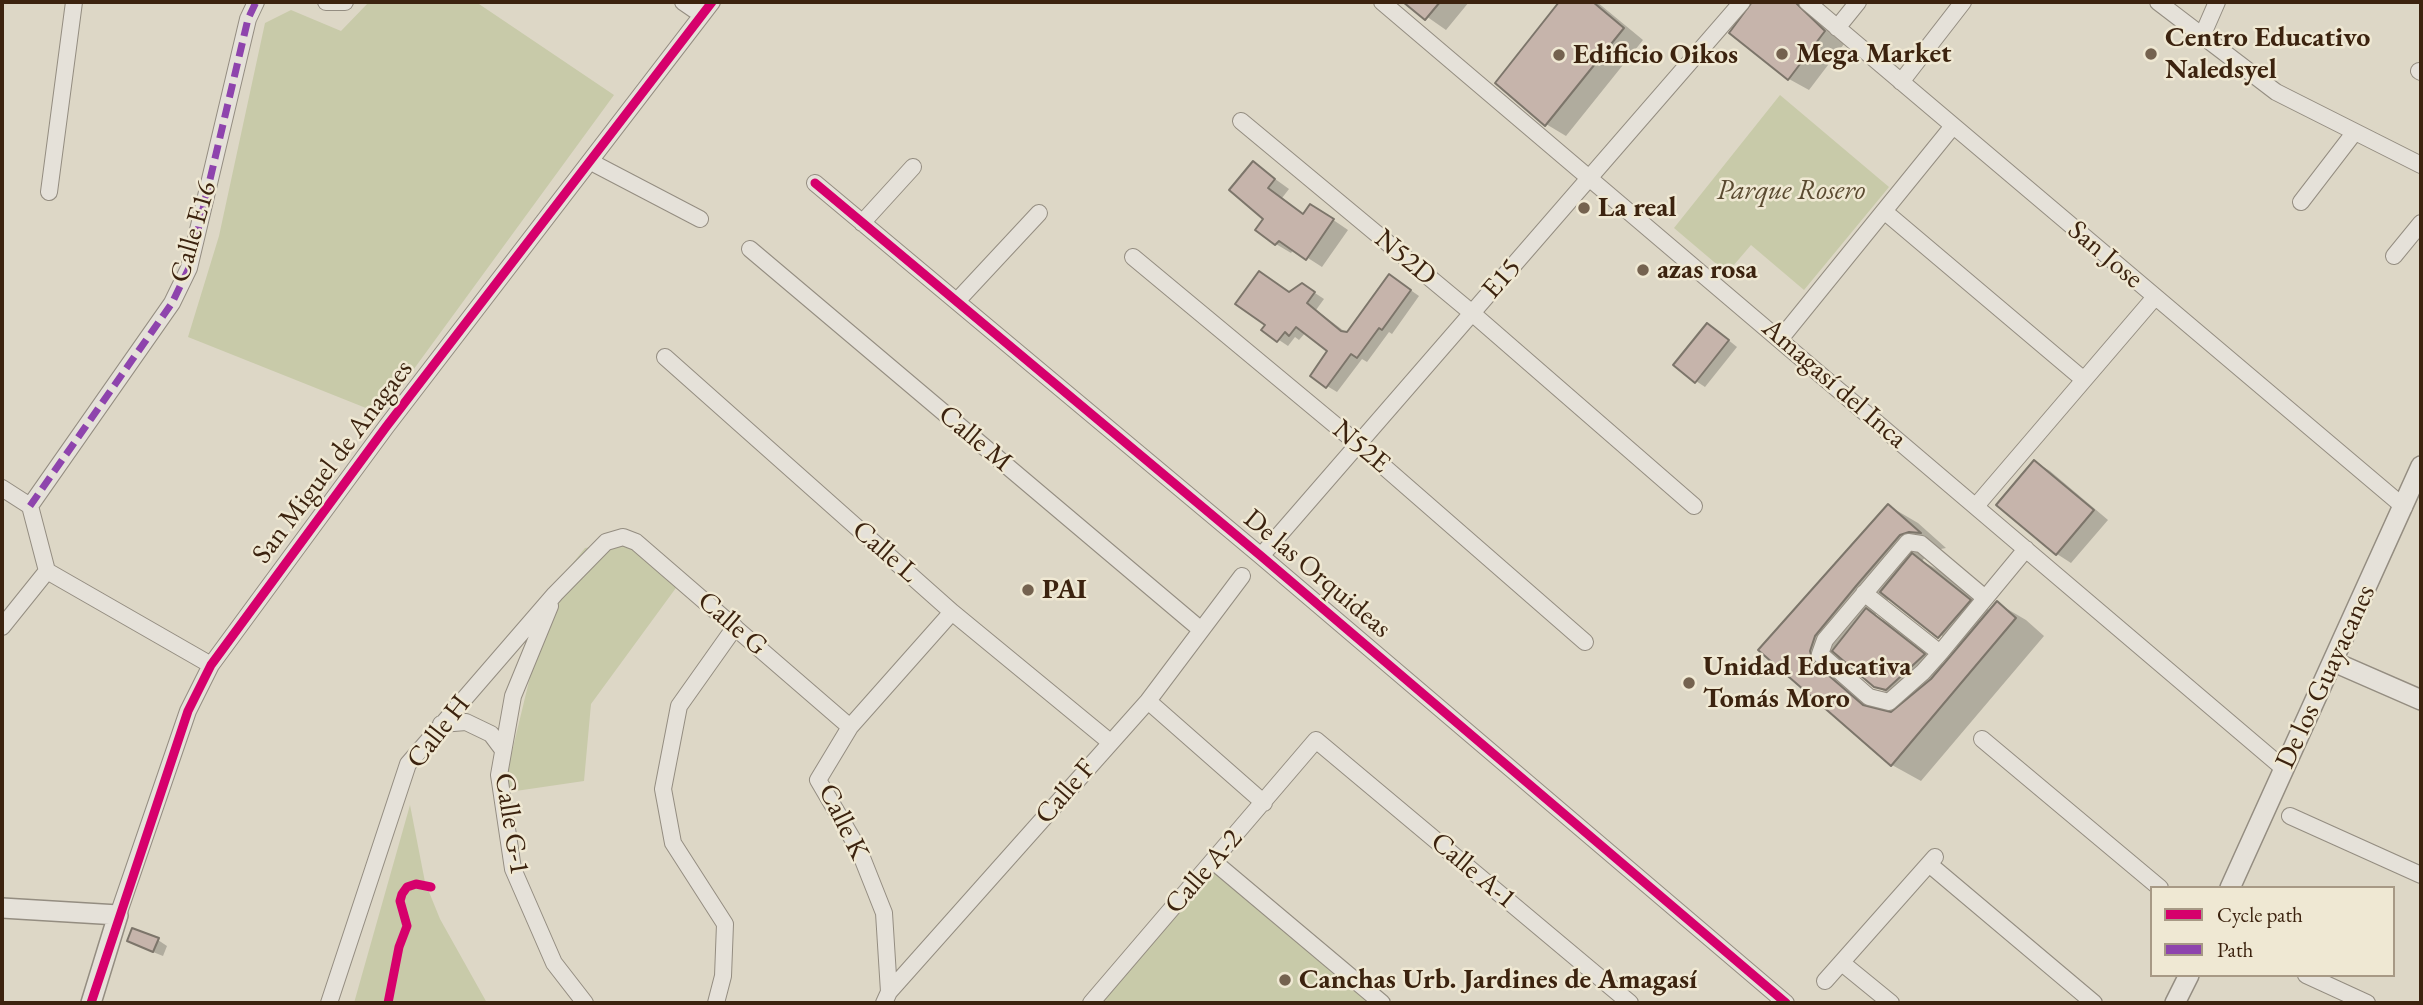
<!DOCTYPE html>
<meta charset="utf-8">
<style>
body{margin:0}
#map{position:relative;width:2423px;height:1005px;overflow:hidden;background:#ddd7c6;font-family:"EB Garamond",serif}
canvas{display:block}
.frame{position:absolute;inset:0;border:4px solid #3c230f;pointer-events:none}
.legend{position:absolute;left:2150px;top:886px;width:245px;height:91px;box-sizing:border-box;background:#efe8d3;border:2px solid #a79985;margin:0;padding:9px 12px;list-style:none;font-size:21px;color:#3c230f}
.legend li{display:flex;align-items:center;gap:14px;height:35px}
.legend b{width:35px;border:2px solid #a79985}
</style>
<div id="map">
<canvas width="2423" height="1005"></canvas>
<div class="frame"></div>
<ul class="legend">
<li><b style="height:9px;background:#d6006c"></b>Cycle path</li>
<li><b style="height:9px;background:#8e44ad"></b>Path</li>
</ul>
</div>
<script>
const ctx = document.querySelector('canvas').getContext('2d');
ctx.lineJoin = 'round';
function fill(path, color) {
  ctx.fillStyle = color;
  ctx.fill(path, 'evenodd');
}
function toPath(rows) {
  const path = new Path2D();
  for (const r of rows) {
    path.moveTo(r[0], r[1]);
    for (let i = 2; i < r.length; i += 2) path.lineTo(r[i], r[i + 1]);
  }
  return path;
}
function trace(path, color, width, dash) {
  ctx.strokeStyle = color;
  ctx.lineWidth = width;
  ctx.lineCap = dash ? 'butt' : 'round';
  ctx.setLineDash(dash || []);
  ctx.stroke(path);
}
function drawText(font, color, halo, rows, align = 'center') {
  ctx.font = font + ' "EB Garamond",serif';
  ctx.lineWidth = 5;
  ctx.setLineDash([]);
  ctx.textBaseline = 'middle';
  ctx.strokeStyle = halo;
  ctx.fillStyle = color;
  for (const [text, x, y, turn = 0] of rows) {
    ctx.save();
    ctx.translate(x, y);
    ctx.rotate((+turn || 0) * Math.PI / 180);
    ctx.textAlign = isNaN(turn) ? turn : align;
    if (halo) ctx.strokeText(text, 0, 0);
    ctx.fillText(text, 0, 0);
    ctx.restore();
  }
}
const green = toPath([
 [369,2,476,2,614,95,381,414,188,337,219,236,265,23,291,10,341,31],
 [1780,95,1889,187,1804,290,1751,245,1727,273,1674,228],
 [633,541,681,581,591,704,584,781,502,793,551,590,585,548],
 [410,805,425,882,440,919,487,1003,354,1003],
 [1213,861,1382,1003,1091,1003]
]);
const shadow = toPath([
 [1406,2,1469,2,1446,30],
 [1561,2,1597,2,1643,40,1566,136,1546,124,1498,82],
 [1752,2,1797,2,1844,44,1809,90,1789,79,1752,9],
 [1253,163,1289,189,1282,198,1305,215,1326,215,1348,230,1322,267,1294,249,1291,253,1276,244,1266,218],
 [1399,282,1419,296,1392,334,1389,332,1367,362,1362,359,1337,392,1327,386,1330,350,1306,332,1299,340,1295,337,1288,346,1264,330,1290,294,1312,291,1324,299,1316,310,1348,334],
 [1717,331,1737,347,1705,387,1696,381],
 [2035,462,2050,471,2108,520,2071,563,2057,554],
 [1889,506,1918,523,1946,548,1930,551,1922,561,1942,572,1990,611,1997,603,2026,620,2044,636,1921,781,1892,765,1761,650],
 [1890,598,1959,648,1944,666,1895,627,1875,615],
 [1843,658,1875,686,1905,703,1891,714,1876,710,1842,681,1839,669],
 [158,940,167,946,163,956,138,946]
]);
const building = toPath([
 [1403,2,1440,2,1425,20,1403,2],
 [1559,2,1593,2,1624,28,1545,126,1495,83,1559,2],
 [1752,2,1795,2,1825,31,1788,80,1729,33,1752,2],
 [1253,161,1275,179,1268,188,1303,214,1310,204,1334,219,1306,260,1279,241,1275,245,1255,230,1263,219,1229,190,1253,161],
 [1259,271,1289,292,1302,283,1315,292,1307,303,1341,331,1347,332,1389,274,1411,290,1382,330,1379,328,1357,358,1351,354,1326,388,1310,376,1327,351,1296,327,1289,336,1285,332,1277,342,1261,330,1265,325,1235,304,1259,271],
 [1707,323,1729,340,1695,383,1673,365,1707,323],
 [2034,460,2094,510,2056,555,1996,505,2034,460],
 [1888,504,1921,533,1909,532,1900,535,1856,586,1815,636,1810,651,1813,662,1863,705,1891,712,1931,679,1997,601,2016,618,1891,766,1758,650,1888,504],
 [1912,553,1971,600,1938,638,1880,592,1912,553],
 [1866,608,1925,654,1886,690,1874,687,1832,651,1866,608],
 [132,928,159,938,153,952,127,941,132,928]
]);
const minor = toPath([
 [326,2,345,2],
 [683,2,702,15],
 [1382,2,2283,768],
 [1807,2,2404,507],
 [2158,2,2276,92,2421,165],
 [1837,28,1858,2],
 [2203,34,2217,2],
 [2419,71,2421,72],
 [1901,82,1963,2],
 [1241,121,1472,313,1694,506],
 [591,162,700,219],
 [815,183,1261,556,1786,1003],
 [49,192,74,2],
 [2301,202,2354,133],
 [1884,211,2084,380],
 [862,223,913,167],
 [750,249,1200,629],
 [2394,256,2421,223],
 [1133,257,1358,444,1585,642],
 [957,301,1039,213],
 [1781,338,1953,126],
 [665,357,952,612,1110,742],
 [2,488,30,506],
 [30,506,172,303,189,268,248,19,256,2],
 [30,506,47,571,211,665],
 [1976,506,2155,297],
 [1261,556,1742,2],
 [1864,593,1940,653],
 [1985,598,1921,544,1908,542,1825,640,1820,654,1869,697,1889,702,1923,672,1940,653,2026,549],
 [550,606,513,696,499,775,513,869,554,963,585,1003],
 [2,627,47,571],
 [1148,701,1264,803],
 [441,724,466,722,491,734,503,750],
 [1982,739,2160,888],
 [2290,816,2421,875],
 [1213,861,1382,1003],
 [1929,864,2094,1003],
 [118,915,188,711,211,665,386,427,712,2],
 [1842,963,1891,1003],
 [2306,975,2367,1003],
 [1825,981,1935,857],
 [889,992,884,913,859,850,818,780,850,727,952,612],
 [329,1003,408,764,555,594,606,542,623,537,636,542,850,727],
 [716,1003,723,976,725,924,673,843,663,789,679,706,735,627],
 [884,1003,889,992,1148,701,1242,576],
 [1091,1003,1316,740,1630,1003]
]);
const tertiary = toPath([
 [2334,662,2421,700],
 [2230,888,2421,466],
 [2,908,118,915,91,1003],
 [2175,1003,2189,975]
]);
const quiet = toPath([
 [30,506,172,303,189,268,248,19,256,2]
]);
const cycleway = toPath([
 [815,183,1261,556,1786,1003],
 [91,1003,188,711,211,665,386,427,712,2],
 [388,1003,399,947,407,926,400,901,402,894,407,887,416,884,431,887]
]);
const markers = [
 [1782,54,7,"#74624f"],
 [2151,54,7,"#74624f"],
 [1559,55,7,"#74624f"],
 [1584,208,7,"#74624f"],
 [1643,270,7,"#74624f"],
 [1028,590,7,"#74624f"],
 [1689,683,7,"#74624f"],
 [1285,980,7,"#74624f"]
];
const poiNames = [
 ["Centro Educativo",2165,38],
 ["Naledsyel",2165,70],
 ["Mega Market",1796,54],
 ["Edificio Oikos",1573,55],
 ["La real",1598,208],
 ["azas rosa",1657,270],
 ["PAI",1042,590],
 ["Unidad Educativa",1703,667],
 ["Tomás Moro",1703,699],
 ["Canchas Urb. Jardines de Amagasí",1299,980]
];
const parkNames = [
 ["Parque Rosero",1791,191]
];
const streetNames = [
 ["Calle E16",194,232,-74],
 ["San Jose",2105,255,40],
 ["N52D",1405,258,40],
 ["E15",1502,279,-49],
 ["Amagasí del Inca",1834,384,41],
 ["Calle M",975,439,40],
 ["N52E",1361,447,40],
 ["San Miguel de Anagaes",333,462,-53],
 ["Calle L",885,552,41],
 ["De las Orquideas",1317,574,40],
 ["Calle G",732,624,41],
 ["De los Guayacanes",2326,677,-65],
 ["Calle H",439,732,-52],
 ["Calle F",1066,792,-49],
 ["Calle K",843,822,64],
 ["Calle G-1",511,824,81],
 ["Calle A-1",1473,871,40],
 ["Calle A-2",1204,872,-49]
];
fill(green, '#c8caa9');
fill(shadow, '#0003');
fill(building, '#c6b4ab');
trace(building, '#7c756a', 2);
trace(minor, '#948d81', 18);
trace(tertiary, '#948d81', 22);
trace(minor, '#e5e1d9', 16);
trace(tertiary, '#e5e1d9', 19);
trace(quiet, '#8e44ad', 7, [14, 7]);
trace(cycleway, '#d6006c', 9);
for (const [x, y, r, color] of markers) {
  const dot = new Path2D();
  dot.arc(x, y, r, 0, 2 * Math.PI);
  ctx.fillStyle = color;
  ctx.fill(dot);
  trace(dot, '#efe8d3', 2.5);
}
drawText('bold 28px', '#3c230f', '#efe8d3', poiNames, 'left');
drawText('italic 28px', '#5a4a30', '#efe8d3', parkNames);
drawText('28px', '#3c230f', '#efe8d3', streetNames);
</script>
